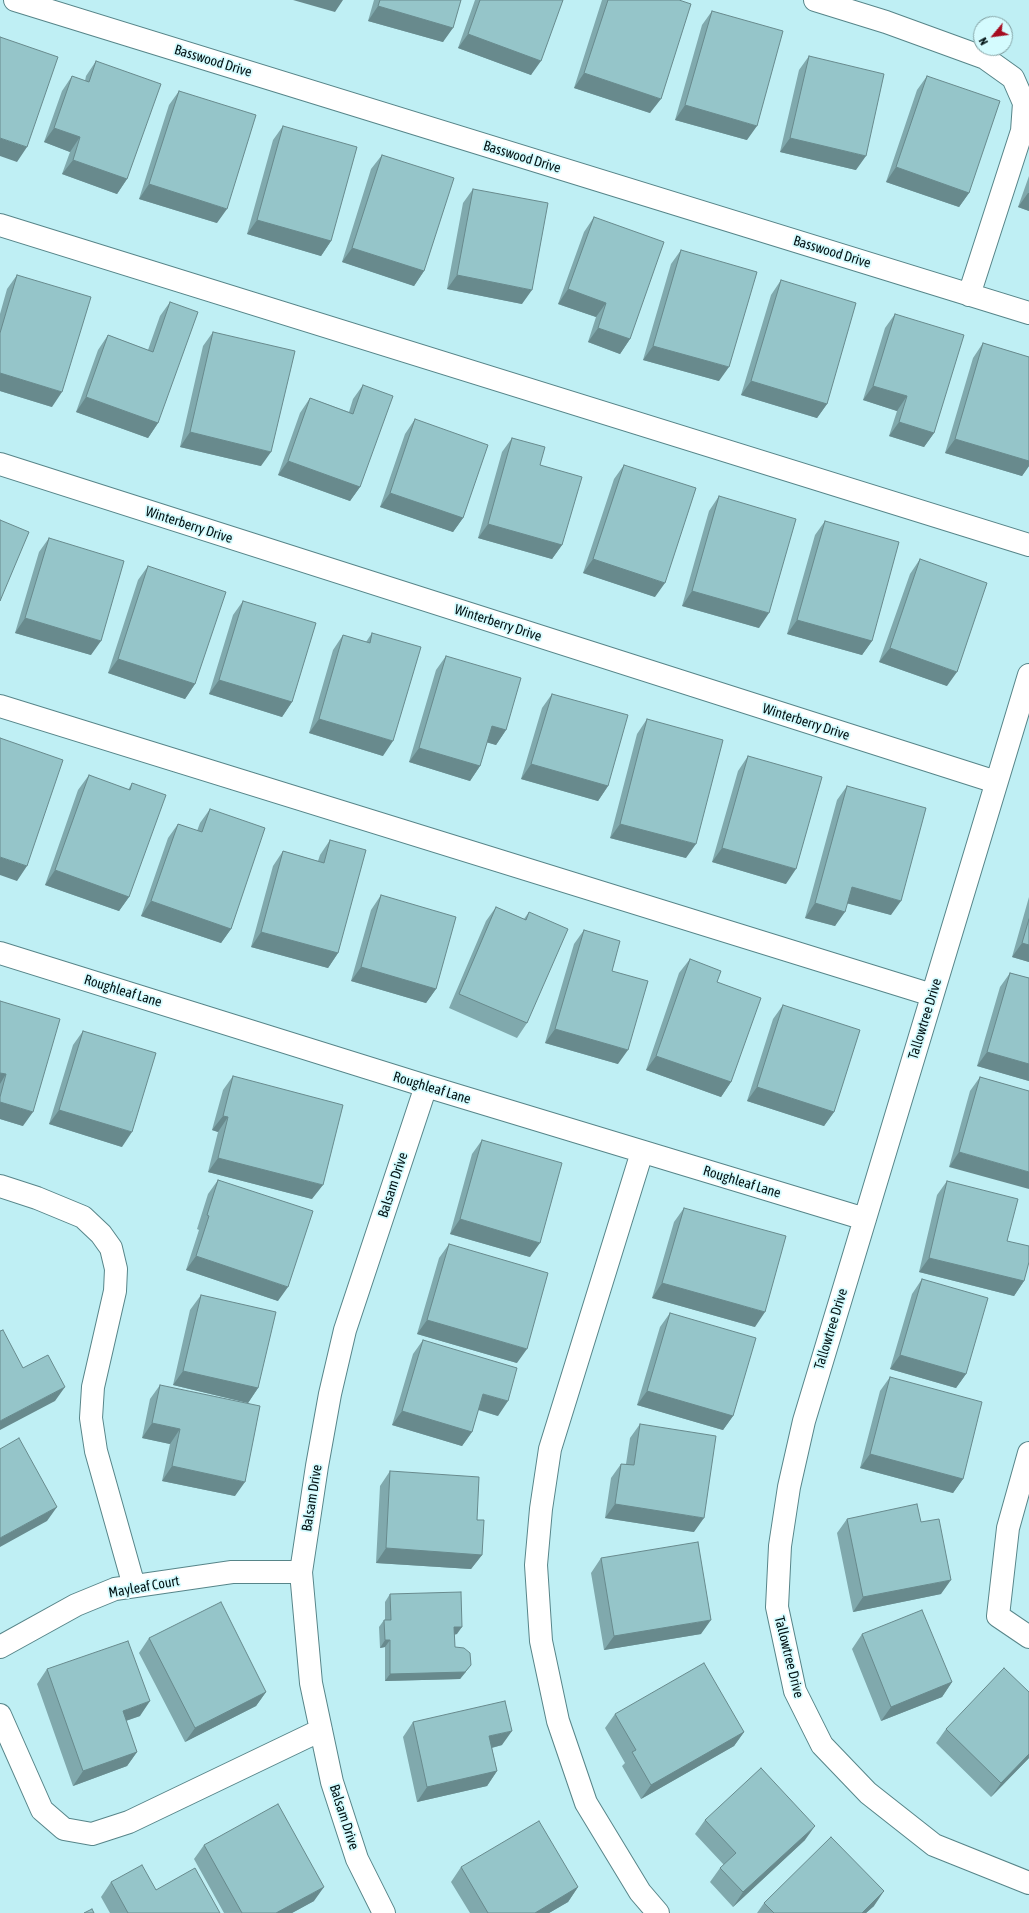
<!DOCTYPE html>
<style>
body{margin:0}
#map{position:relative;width:1029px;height:1913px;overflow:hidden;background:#bfeff4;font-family:"Asap Condensed",sans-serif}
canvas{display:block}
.north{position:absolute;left:973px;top:16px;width:40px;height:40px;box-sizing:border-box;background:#d4fbfe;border:1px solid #809ea0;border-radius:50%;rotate:241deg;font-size:11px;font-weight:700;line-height:16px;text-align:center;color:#021214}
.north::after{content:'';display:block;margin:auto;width:14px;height:18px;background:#a60d21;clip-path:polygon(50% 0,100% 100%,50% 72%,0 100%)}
</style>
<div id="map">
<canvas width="1029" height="1913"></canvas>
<div class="north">N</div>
</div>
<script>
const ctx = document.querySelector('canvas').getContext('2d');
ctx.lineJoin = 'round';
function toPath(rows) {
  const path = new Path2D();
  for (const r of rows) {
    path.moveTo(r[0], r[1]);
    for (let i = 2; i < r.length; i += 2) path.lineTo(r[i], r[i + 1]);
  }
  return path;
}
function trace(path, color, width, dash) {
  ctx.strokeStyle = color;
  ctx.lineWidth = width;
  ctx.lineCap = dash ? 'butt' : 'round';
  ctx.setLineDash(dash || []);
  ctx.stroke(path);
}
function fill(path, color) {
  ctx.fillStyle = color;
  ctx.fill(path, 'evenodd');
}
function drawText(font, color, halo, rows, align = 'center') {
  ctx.font = font + ' "Asap Condensed",sans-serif';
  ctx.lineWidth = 3.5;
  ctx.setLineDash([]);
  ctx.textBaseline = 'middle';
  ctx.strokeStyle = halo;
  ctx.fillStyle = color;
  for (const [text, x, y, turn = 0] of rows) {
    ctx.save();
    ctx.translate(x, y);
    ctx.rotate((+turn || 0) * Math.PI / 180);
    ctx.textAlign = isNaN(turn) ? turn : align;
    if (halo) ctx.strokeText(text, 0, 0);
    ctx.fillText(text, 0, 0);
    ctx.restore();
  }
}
const minor = toPath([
 [15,0,1029,313],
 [815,0,886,22,985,58,1013,78,1024,103,1022,131,969,295],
 [0,225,1029,545],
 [0,464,996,782],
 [1029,675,804,1421,789,1487,780,1546,777,1607,795,1691,822,1745,868,1793,934,1845,1029,1883],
 [0,706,932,995],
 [0,953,426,1086,865,1219],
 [642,1152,550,1449,541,1509,536,1565,541,1641,558,1721,586,1803,640,1892,658,1913],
 [0,1186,37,1198,83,1217,101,1234,111,1248,116,1269,115,1291,93,1387,91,1418,96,1451,134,1586],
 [1029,1453,1008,1528,998,1616,1029,1637],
 [0,1647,76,1605,115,1589,232,1572,301,1572],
 [0,1715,42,1810,64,1829,92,1834,129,1822,321,1730],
 [384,1913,357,1859,332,1782,311,1683,301,1572,317,1466,330,1394,345,1330,426,1086]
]);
const wall = toPath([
 [374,0,461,0,443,42,368,21],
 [475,0,563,0,531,75,458,48],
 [602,0,679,0,650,113,574,88],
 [712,11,747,140,675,120,702,25],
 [809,56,856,170,780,152,799,70],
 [96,61,127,179,117,194,62,174,70,152,44,142,62,91,72,76,85,81,86,76],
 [927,76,969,193,959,207,886,182,917,90],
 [179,91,217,223,139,199,169,105],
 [283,126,331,241,321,256,247,234,273,140],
 [382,155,424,271,414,286,342,262,371,169],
 [1029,176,1029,211,1018,207],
 [473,189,522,304,447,289,463,203],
 [594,217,630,339,620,354,588,342,596,317,558,304,584,232],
 [681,250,719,381,643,360,671,264],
 [17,275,52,407,0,391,0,314,7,289],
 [781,280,827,404,817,418,741,395,771,295],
 [170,302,158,423,148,438,76,412,98,350,108,335,148,350,160,316],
 [895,314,934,433,924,447,889,436,897,411,863,400,885,328],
 [213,332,261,466,180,447,203,346],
 [983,343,1029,357,1029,466,1022,476,945,453,973,358],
 [363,385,360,487,350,501,278,475,300,413,310,398,349,412,353,399],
 [415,419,463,518,453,532,380,507,405,434],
 [512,438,540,465,562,545,552,559,478,538,502,452],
 [624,465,655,597,583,573,614,479],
 [719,496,759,628,682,606,709,511],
 [825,521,872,641,862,655,787,634,815,535],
 [49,538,91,655,15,633,39,552],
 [920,559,947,686,879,662,910,574],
 [148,566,195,684,185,699,108,673,138,580],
 [243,601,292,702,282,717,209,694,233,615],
 [372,633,383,756,309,733,333,650,343,635,366,642],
 [446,656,506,730,496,745,487,742,480,766,470,781,409,762,436,670],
 [552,694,608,786,598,801,521,779,542,708],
 [647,719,686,858,610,838,637,734],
 [748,756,786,884,712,862,738,771],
 [89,775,128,790,132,783,129,897,119,911,45,885,78,790],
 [847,786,891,915,847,903,835,926,805,918,837,800],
 [210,809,231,929,221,943,141,916,168,838,178,824,197,831,200,823],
 [330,840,338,953,328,968,251,947,273,866,283,851,318,861,320,855],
 [381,895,436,989,426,1003,351,981,371,910],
 [1029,897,1029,962,1012,957],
 [496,907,524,919,529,912,527,1023,517,1038,449,1008,486,921],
 [584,930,612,971,618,1064,545,1043,574,944],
 [690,959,717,982,731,1082,721,1097,646,1070,679,973],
 [1010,973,1029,978,1029,1081,977,1066,1000,987],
 [0,1001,23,1126,0,1119],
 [783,1005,834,1112,824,1126,747,1101,773,1019],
 [83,1031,122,1147,49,1124,73,1045],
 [233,1076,312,1199,208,1172,218,1132,212,1130,223,1090],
 [980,1077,1029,1091,949,1167,970,1091],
 [482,1140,530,1257,450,1234,472,1154],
 [218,1180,278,1301,186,1270,199,1230,197,1229,208,1194],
 [947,1181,1007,1241,1024,1281,1014,1296,919,1272,937,1195],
 [684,1208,755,1327,652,1298,674,1222],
 [449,1244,517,1363,417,1334,439,1258],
 [922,1279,966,1374,956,1388,890,1369,912,1294],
 [201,1295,258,1388,248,1403,173,1385,190,1310],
 [670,1313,733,1416,723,1430,637,1405,660,1327],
 [423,1340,498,1416,478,1410,472,1432,462,1446,392,1425,413,1354],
 [890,1377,963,1479,953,1493,860,1468,880,1391],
 [160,1385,235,1496,162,1481,170,1444,142,1438,150,1399],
 [640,1424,694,1532,605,1518,611,1478,621,1464,626,1464,630,1438],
 [390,1471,482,1555,471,1569,376,1563,380,1486],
 [847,1519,941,1594,853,1612,837,1533],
 [601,1558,701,1634,604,1650,591,1573],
 [390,1594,457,1634,454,1635,455,1647,466,1672,460,1679,385,1681,385,1647,380,1648,379,1627,384,1620,385,1620,385,1602],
 [862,1634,952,1682,942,1697,881,1721,852,1649],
 [149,1638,266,1692,256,1706,185,1742,139,1653],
 [47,1669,140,1716,126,1721,137,1752,127,1766,73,1786,37,1684],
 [1029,1692,1029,1758,991,1797,936,1743,946,1729],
 [615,1714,744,1732,734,1746,641,1799,622,1766,625,1763,605,1728],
 [413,1722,502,1745,492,1748,497,1771,487,1786,417,1802,403,1737],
 [705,1820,805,1840,733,1907,710,1882,720,1868,724,1865,695,1834],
 [204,1845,314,1901,292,1913,224,1913,194,1859],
 [461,1867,578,1887,568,1902,549,1913,470,1913,451,1882],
 [111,1882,156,1890,220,1913,110,1913,101,1897],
 [764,1903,874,1906,866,1913,757,1913]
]);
const shadedWall = toPath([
 [293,0,343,0,335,12],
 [378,6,453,28,443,42,368,21],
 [468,34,541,61,531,75,458,48],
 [584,73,661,99,650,113,574,88],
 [685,105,757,126,747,140,675,120],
 [54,128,80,137,70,152,44,142],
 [0,138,27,147,17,162,0,156],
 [790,138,866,156,856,170,780,152],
 [73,160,127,179,117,194,62,174],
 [896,167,969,193,959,207,886,182],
 [149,184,227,209,217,223,139,199],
 [1028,193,1029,193,1029,211,1018,207],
 [257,220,331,241,321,256,247,234],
 [352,248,424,271,414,286,342,262],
 [457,275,532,290,522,304,447,289],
 [568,289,606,303,596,317,558,304],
 [598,328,630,339,620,354,588,342],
 [653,346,729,367,719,381,643,360],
 [0,373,62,392,52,407,0,391],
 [751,381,827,404,817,418,741,395],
 [873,386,907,396,897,411,863,400],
 [86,397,158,423,148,438,76,412],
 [899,422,934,433,924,447,889,436],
 [190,432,271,452,261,466,180,447],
 [955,439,1029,461,1029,466,1022,476,945,453],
 [288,461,360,487,350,501,278,475],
 [390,493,463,518,453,532,380,507],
 [488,524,562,545,552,559,478,538],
 [593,559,665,583,655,597,583,573],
 [692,591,769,613,759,628,682,606],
 [25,618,101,641,91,655,15,633],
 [797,620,872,641,862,655,787,634],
 [890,648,957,672,947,686,879,662],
 [118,659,195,684,185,699,108,673],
 [219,680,292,702,282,717,209,694],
 [319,719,393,741,383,756,309,733],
 [492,726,506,730,496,745,482,741],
 [419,748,480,766,470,781,409,762],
 [531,764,608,786,598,801,521,779],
 [620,824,696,844,686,858,610,838],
 [722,848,796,869,786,884,712,862],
 [0,857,27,866,17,881,0,875],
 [55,870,129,897,119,911,45,885],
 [852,887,901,901,891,915,842,902],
 [151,901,231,929,221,943,141,916],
 [815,903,845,912,835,926,805,918],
 [261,932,338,953,328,968,251,947],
 [1022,943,1029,945,1029,962,1012,957],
 [361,967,436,989,426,1003,351,981],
 [555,1029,628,1050,618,1064,545,1043],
 [987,1052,1029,1064,1029,1081,977,1066],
 [656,1056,731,1082,721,1097,646,1070],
 [0,1073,6,1074,0,1084],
 [757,1087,834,1112,824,1126,747,1101],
 [0,1102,33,1112,23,1126,0,1119],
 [59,1110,132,1132,122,1147,49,1124],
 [223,1116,228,1117,218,1132,212,1130],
 [959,1152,1029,1172,1029,1189,949,1167],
 [218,1158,323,1185,312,1199,208,1172],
 [460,1219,540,1243,530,1257,450,1234],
 [196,1256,288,1287,278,1301,186,1270],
 [929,1258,1024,1281,1014,1296,919,1272],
 [662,1283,765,1312,755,1327,652,1298],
 [427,1320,527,1349,517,1363,417,1334],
 [900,1355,966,1374,956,1388,890,1369],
 [183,1371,258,1388,248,1403,173,1385],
 [65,1387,55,1401,0,1430,0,1421],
 [647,1391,733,1416,723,1430,637,1405],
 [483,1394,508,1401,498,1416,473,1408],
 [402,1411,472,1432,462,1446,392,1425],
 [152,1423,180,1429,170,1444,142,1438],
 [870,1454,963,1479,953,1493,860,1468],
 [172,1466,245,1482,235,1496,162,1481],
 [615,1504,704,1518,694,1532,605,1518],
 [57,1507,47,1521,0,1547,0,1538],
 [386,1548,482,1555,471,1569,376,1563],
 [951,1580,941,1594,853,1612,863,1597],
 [711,1620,701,1634,604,1650,614,1636],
 [454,1627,462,1627,457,1634,449,1635],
 [385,1640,390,1640,385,1647,380,1648],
 [471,1665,460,1679,385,1681,390,1674],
 [952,1682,942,1697,881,1721,891,1707],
 [266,1692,256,1706,185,1742,195,1728],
 [150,1701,140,1716,113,1725,123,1711],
 [512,1731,502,1745,479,1751,489,1736],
 [744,1732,734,1746,641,1799,651,1785],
 [137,1752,127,1766,73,1786,83,1771],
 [1029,1754,1029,1758,991,1797,1001,1783],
 [497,1771,487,1786,417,1802,427,1787],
 [815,1826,805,1840,733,1907,743,1892],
 [324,1887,314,1901,292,1913,276,1913],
 [578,1887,568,1902,549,1913,535,1913],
 [884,1891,874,1906,866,1913,862,1913]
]);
const building = toPath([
 [380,0,461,0,453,28,378,6,380,0],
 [480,0,563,0,541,61,468,34,480,0],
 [608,0,679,0,691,4,661,99,584,73,608,0],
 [712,11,783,31,757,126,685,105,712,11],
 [0,37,58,57,27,147,0,138,0,37],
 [809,56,884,74,866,156,790,138,809,56],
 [96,61,161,84,127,179,73,160,80,137,54,128,72,76,89,82,96,61],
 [927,76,1000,101,969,193,896,167,927,76],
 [179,91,256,115,227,209,149,184,179,91],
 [283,126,357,147,331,241,257,220,283,126],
 [382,155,454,178,424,271,352,248,382,155],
 [473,189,548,203,532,290,457,275,473,189],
 [594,217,664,242,630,339,598,328,606,303,568,289,594,217],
 [681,250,757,272,729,367,653,346,681,250],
 [17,275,91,297,62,392,0,373,0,333,17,275],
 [781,280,856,303,827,404,751,381,781,280],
 [170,302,198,312,158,423,86,397,108,335,153,352,170,302],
 [895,314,964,335,934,433,899,422,907,396,873,386,895,314],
 [213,332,295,351,271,452,190,432,213,332],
 [983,343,1029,357,1029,461,955,439,983,343],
 [363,385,393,396,360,487,288,461,310,398,353,414,363,385],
 [415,419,488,445,463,518,390,493,415,419],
 [512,438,545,447,540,465,582,477,562,545,488,524,512,438],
 [624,465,696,488,665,583,593,559,624,465],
 [719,496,796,519,769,613,692,591,719,496],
 [0,520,29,532,0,601,0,520],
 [825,521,899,542,872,641,797,620,825,521],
 [49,538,124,561,101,641,25,618,49,538],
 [920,559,987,583,957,672,890,648,920,559],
 [148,566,226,592,195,684,118,659,148,566],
 [243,601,316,623,292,702,219,680,243,601],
 [372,633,421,647,393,741,319,719,343,635,370,643,372,633],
 [446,656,521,678,506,730,492,726,480,766,419,748,446,656],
 [552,694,628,715,608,786,531,764,552,694],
 [647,719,723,740,696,844,620,824,647,719],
 [0,738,63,760,27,866,0,857,0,738],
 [748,756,822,777,796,869,722,848,748,756],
 [89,775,130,790,132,783,166,795,129,897,55,870,89,775],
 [847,786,926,808,901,901,852,887,845,912,815,903,847,786],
 [210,809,265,828,231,929,151,901,178,824,202,832,210,809],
 [330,840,366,850,338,953,261,932,283,851,324,863,330,840],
 [381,895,456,917,436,989,361,967,381,895],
 [496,907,526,920,529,912,568,929,527,1023,459,994,496,907],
 [1029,919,1029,945,1022,943,1029,919],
 [584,930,620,941,612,971,648,981,628,1050,555,1029,584,930],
 [690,959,721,971,717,982,761,998,731,1082,656,1056,690,959],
 [1010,973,1029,978,1029,1064,987,1052,1010,973],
 [0,1001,60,1019,33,1112,0,1102,0,1097,6,1074,0,1073,0,1001],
 [783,1005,860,1030,834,1112,757,1087,783,1005],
 [83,1031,156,1053,132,1132,59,1110,83,1031],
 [233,1076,343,1105,323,1185,218,1158,228,1117,223,1116,233,1076],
 [980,1077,1029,1091,1029,1172,959,1152,980,1077],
 [482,1140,562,1163,540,1243,460,1219,482,1140],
 [218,1180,313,1211,288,1287,196,1256,209,1216,207,1215,218,1180],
 [947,1181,1018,1199,1007,1241,1029,1246,1029,1262,1024,1281,929,1258,947,1181],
 [684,1208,786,1236,765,1312,662,1283,684,1208],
 [449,1244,548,1273,527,1349,427,1320,449,1244],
 [922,1279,988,1298,966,1374,900,1355,922,1279],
 [201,1295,276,1312,258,1388,183,1371,201,1295],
 [670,1313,756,1338,733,1416,647,1391,670,1313],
 [3,1330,23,1368,48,1355,65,1387,0,1421,0,1331,3,1330],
 [423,1340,517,1368,508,1401,483,1394,472,1432,402,1411,423,1340],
 [890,1377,982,1402,963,1479,870,1454,890,1377],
 [160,1385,260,1406,245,1482,172,1466,180,1429,152,1423,160,1385],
 [640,1424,716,1436,704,1518,615,1504,621,1464,634,1465,640,1424],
 [19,1438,57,1507,0,1538,0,1449,19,1438],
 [390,1471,479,1477,477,1520,484,1520,482,1555,386,1548,390,1471],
 [917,1504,921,1522,939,1519,951,1580,863,1597,847,1519,917,1504],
 [698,1542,711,1620,614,1636,601,1558,698,1542],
 [461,1592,462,1627,454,1627,455,1647,464,1648,470,1653,471,1665,465,1672,390,1674,390,1640,385,1640,384,1620,391,1620,390,1594,461,1592],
 [221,1602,266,1692,195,1728,149,1638,221,1602],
 [922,1610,952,1682,891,1707,862,1634,922,1610],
 [128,1641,150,1701,123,1711,137,1752,83,1771,47,1669,128,1641],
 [704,1663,744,1732,651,1785,632,1752,636,1750,615,1714,704,1663],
 [1004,1668,1029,1692,1029,1754,1001,1783,946,1729,1004,1668],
 [505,1701,512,1731,489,1736,497,1771,427,1787,413,1722,505,1701],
 [761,1768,815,1826,743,1892,720,1868,736,1853,705,1820,761,1768],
 [278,1804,324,1887,276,1913,242,1913,204,1845,278,1804],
 [539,1821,578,1887,535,1913,488,1913,461,1867,539,1821],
 [831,1837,884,1891,862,1913,774,1913,764,1903,831,1837],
 [142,1865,156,1890,195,1868,220,1913,128,1913,111,1882,142,1865],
 [92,1909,94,1913,84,1913,92,1909]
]);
const streetNames = [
 ["Basswood Drive",213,61,17],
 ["Basswood Drive",522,157,17],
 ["Basswood Drive",832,252,17],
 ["Winterberry Drive",189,525,18],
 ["Winterberry Drive",498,623,18],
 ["Winterberry Drive",806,722,18],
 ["Roughleaf Lane",123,991,17],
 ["Tallowtree Drive",925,1019,-73],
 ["Roughleaf Lane",432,1088,17],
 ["Roughleaf Lane",742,1182,17],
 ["Balsam Drive",393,1185,-72],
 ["Tallowtree Drive",831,1329,-73],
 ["Balsam Drive",312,1498,-81],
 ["Mayleaf Court",144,1587,-10],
 ["Tallowtree Drive",789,1657,76],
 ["Balsam Drive",344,1817,72]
];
trace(minor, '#578589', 24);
trace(minor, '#fff', 22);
fill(wall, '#80a9ad');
fill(shadedWall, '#688a8d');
fill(building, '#95c5c9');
trace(building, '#688a8d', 1);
drawText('14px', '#021214', '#d4fbfe', streetNames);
</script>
